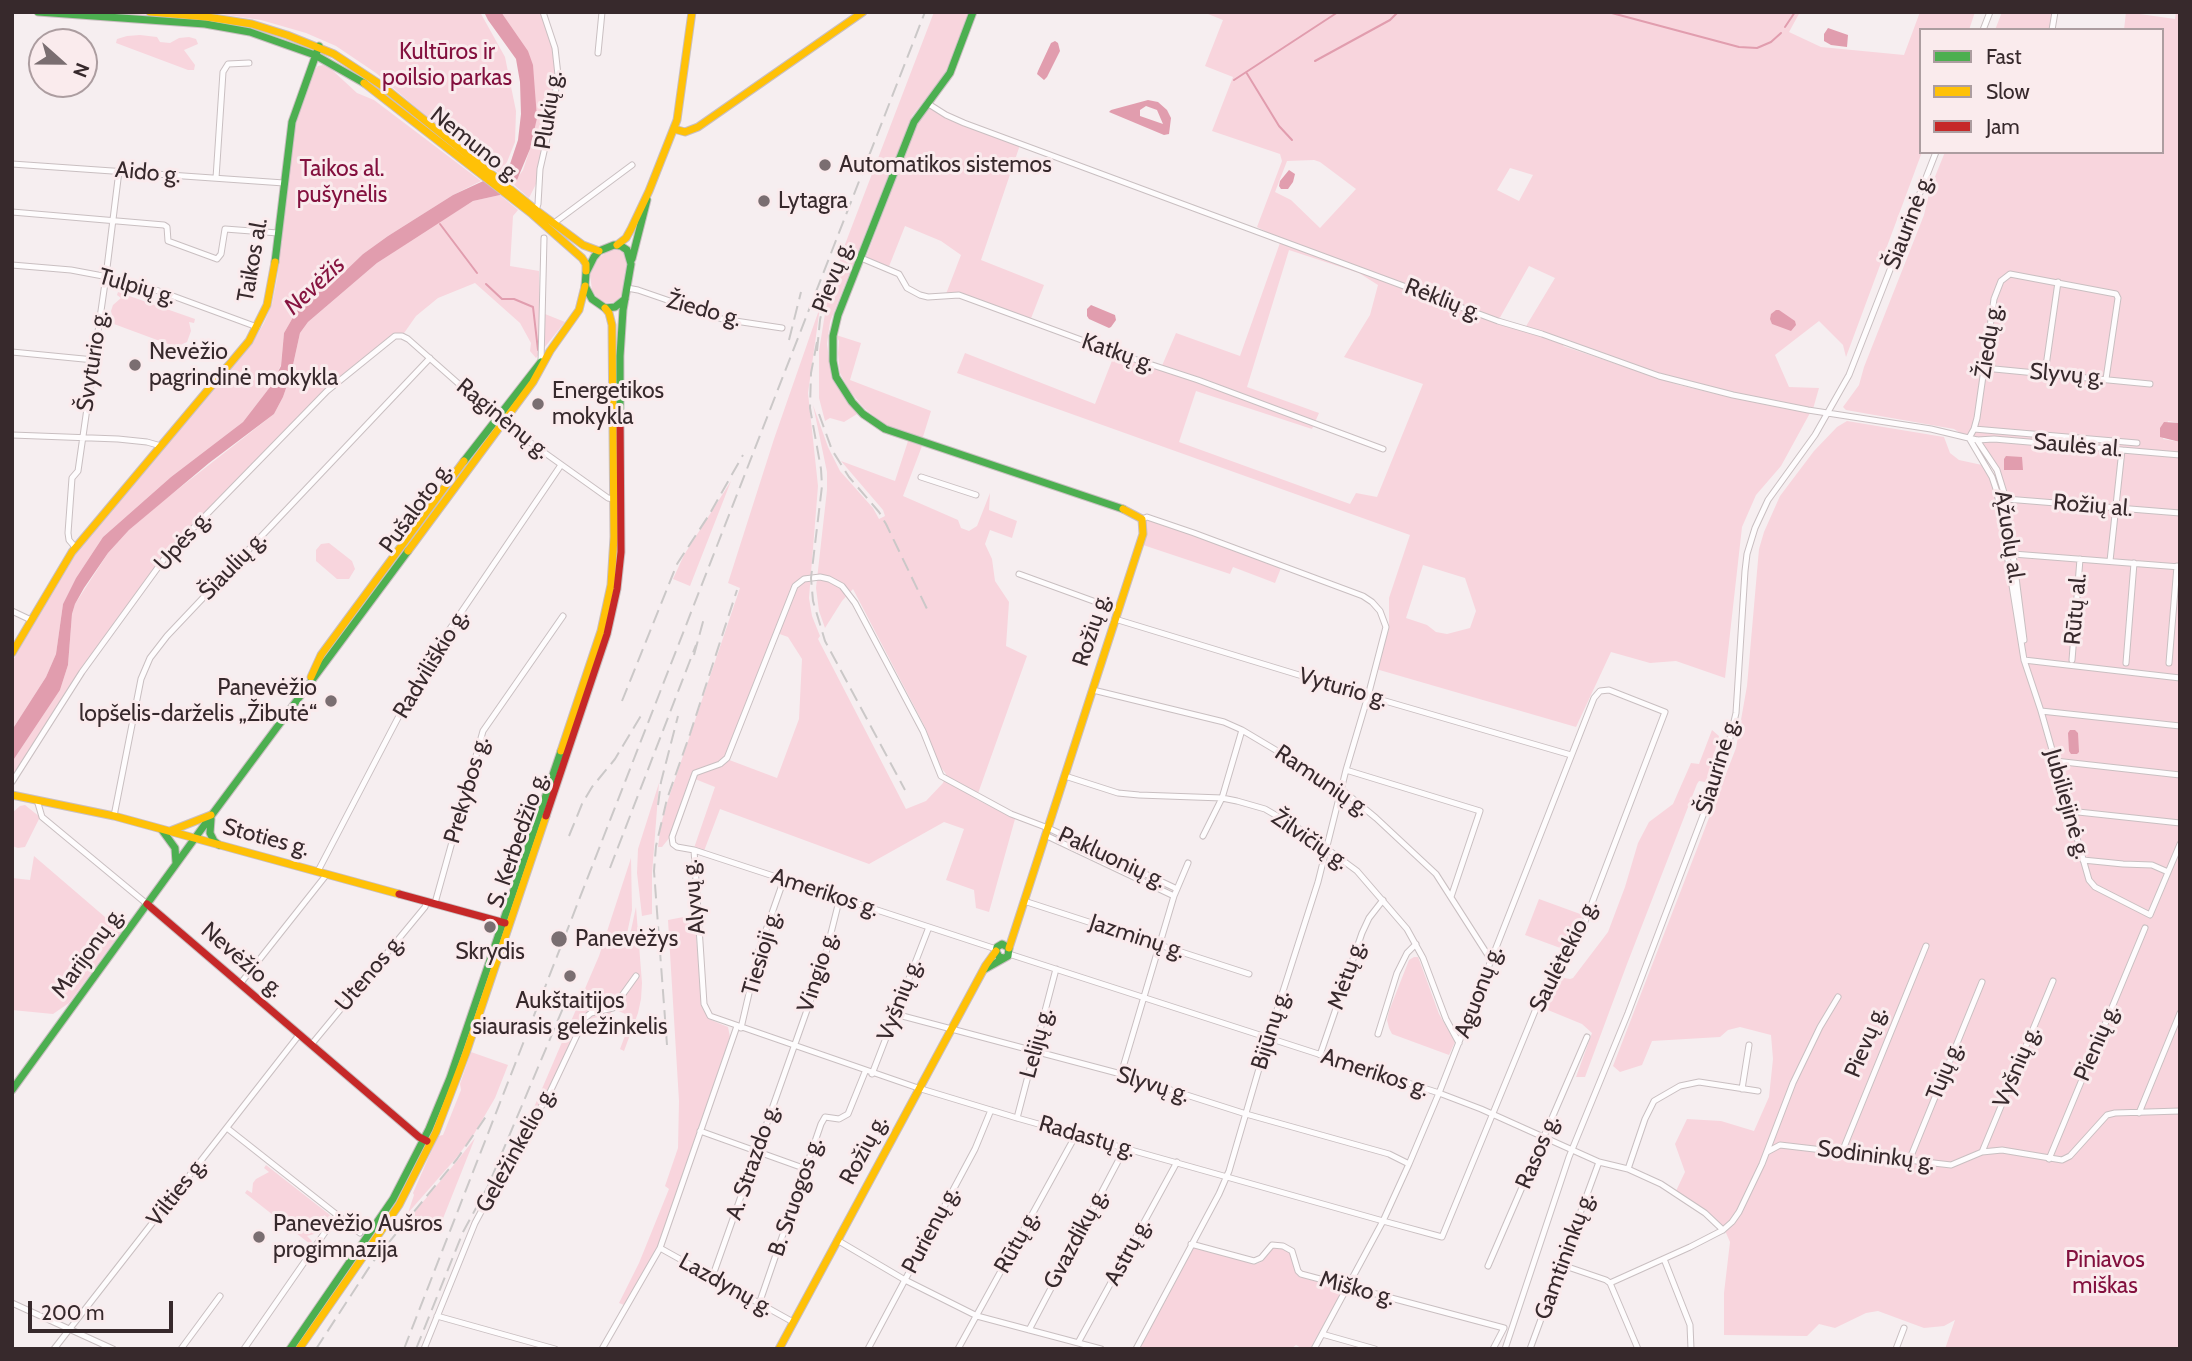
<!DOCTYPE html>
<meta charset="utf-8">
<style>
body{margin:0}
#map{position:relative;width:2192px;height:1361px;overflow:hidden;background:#f6eef0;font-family:Cabin,sans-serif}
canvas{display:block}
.frame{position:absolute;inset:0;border:14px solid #37292c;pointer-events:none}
.legend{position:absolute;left:1919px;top:28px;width:245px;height:126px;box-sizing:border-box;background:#faebed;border:2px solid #ac9da0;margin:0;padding:9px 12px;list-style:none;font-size:21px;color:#37292c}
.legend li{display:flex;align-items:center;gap:14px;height:35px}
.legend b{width:35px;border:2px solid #ac9da0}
.north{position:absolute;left:28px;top:28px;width:70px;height:70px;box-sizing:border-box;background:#faebed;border:2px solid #ac9da0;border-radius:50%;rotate:111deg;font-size:19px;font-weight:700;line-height:28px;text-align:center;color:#37292c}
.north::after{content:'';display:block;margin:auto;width:24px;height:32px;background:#7a6e71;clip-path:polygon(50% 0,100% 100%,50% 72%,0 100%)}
.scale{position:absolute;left:28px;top:1301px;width:145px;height:32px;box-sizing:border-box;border:4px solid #37292c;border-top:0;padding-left:9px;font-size:21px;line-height:24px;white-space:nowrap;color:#37292c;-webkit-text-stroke:5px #faebed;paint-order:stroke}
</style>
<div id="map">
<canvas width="2192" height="1361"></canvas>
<div class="frame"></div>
<ul class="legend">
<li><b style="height:9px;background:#4caf50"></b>Fast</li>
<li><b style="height:9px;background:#ffc107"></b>Slow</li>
<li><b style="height:9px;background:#c62828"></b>Jam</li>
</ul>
<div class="north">N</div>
<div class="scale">200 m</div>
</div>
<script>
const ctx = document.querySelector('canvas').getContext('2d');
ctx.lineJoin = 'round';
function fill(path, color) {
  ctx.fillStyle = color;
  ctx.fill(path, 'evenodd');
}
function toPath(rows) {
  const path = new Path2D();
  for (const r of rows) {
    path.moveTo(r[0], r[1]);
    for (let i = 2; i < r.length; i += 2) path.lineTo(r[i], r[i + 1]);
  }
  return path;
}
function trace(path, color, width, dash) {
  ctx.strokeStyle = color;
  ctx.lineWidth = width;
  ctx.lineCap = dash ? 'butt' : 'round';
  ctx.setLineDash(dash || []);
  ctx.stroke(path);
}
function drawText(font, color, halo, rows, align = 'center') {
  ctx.font = font + ' Cabin,sans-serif';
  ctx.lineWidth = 6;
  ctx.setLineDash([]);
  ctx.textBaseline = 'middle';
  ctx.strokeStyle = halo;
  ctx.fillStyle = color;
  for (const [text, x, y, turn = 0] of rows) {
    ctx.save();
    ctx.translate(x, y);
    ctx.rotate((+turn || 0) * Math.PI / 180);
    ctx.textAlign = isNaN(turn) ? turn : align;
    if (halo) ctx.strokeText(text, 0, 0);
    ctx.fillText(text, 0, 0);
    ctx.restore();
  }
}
const green = toPath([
 [81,12,143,14,226,22,274,34,311,48,256,30],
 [206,12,480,12,505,57,516,111,515,142,507,162,499,173,434,123,376,73,336,46,306,33,261,20],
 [501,12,542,12,553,48,556,74,550,122,536,184,529,198,513,184,523,170,530,149,536,118],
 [934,12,970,12,948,70,912,116,830,322,827,344,832,379,857,414,844,422,830,418,825,421,819,398,819,351,827,301,844,247],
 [1203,12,1800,12,1789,32,1821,47,1904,55,1920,12,1975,12,1969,30,1921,30,1922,152,1846,357,1843,345,1819,321,1775,355,1789,387,1819,388,1813,409,1733,395,1659,376,1566,342,1563,346,1679,385,1729,397,1810,413,1781,466,1756,495,1742,527,1725,678,1676,661,1650,663,1611,652,1576,727,1376,669,1389,629,1389,598,1410,535,957,373,965,353,1095,404,1115,353,1161,368,1176,333,1240,356,1281,240,1257,227,1282,161,1280,154,1212,131,1233,77,1205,66,1223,20],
 [1314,160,1320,162,1356,189,1320,228,1291,200,1275,192,1287,161],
 [1510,168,1533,175,1519,201,1497,190],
 [1289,250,1359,273,1378,285,1370,315,1344,357,1423,384,1377,497,1356,493,1350,504,1179,442,1196,391,1312,429,1319,413,1247,387],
 [1529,266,1555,278,1525,328,1498,321],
 [1423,565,1465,578,1476,611,1470,628,1447,634,1436,632,1427,625,1406,618],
 [2002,12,2056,12,2054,30,1995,30],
 [2126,12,2175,19,2176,12,2180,12,2180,423,2168,421,2163,439,2180,442,2180,1349,1945,1349,1955,1320,1944,1326,1924,1328,1878,1311,1866,1313,1835,1328,1819,1324,1807,1336,1724,1335,1724,1293,1730,1242,1723,1226,1716,1219,1676,1191,1685,1172,1675,1144,1687,1119,1721,1121,1754,1131,1769,1097,1773,1059,1771,1035,1740,1027,1728,1030,1720,1037,1652,1041,1642,1065,1620,1072,1613,1066,1736,748,1747,686,1759,549,1764,532,1780,496,1814,451,1837,427,1847,421,1944,437,1950,453,1959,460,1982,465,1996,475,1977,444,1954,429,1846,410,1843,407,1859,385,1864,367,1924,215,1930,189,1945,152,2162,152,2162,30,2124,30],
 [140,35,157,37,160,42,170,43,179,38,189,37,196,39,198,44,184,50,195,65,194,70,188,70,116,43,117,39,127,36],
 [318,66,323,65,331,69,357,93,374,100,481,181,453,195,388,236,363,254,339,277,300,305,284,333,281,365,270,387,243,422,171,477,103,537,76,578,63,604,56,654,46,677,12,730,12,662,59,578,86,540,251,345,264,323,272,304,277,279,294,132,301,103,312,73],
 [931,103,958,118,1021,142,981,260,1044,285,1030,321,959,295,946,294,961,255,941,241,905,226,888,269,865,260,917,123],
 [500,195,518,210,513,216,510,266,539,271,540,312,565,322,536,358,530,351,531,343,520,323,475,283,438,298,416,316,402,336,395,336,327,392,167,555,82,672,12,778,12,762,60,690,68,665,72,614,75,604,108,553,129,530,159,504,274,414,283,397,291,374,300,333,308,322,377,263,420,234,473,201],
 [616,249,625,253,628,262,623,294,615,302,606,303,598,299,592,290,590,275,594,265,600,257,607,252],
 [118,292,195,319,194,323,189,322,191,331,187,342,176,347,114,324,111,311,113,305,121,298,117,295],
 [820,307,808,393,818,486,809,598,812,616,820,636,818,639,906,809,926,801,943,783,946,774,936,761,926,729,853,589,842,601,825,628,819,611,816,588,827,490,827,472,813,405,828,447,840,471,873,508,879,519,885,516,883,510,841,461,895,481,908,441,922,446,903,496,958,520,961,528,969,531,977,526,990,493,989,510,1017,521,1012,538,990,530,985,544,992,559,995,581,1009,602,1006,646,1027,656,976,799,1015,819,989,912,976,908,974,890,946,880,964,829,944,822,869,864,720,809,704,851,694,848,715,787,690,777,670,837,662,847,658,847,661,824,668,800,740,588,728,583,774,439],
 [774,632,788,637,802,659,799,719,777,778,724,758],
 [836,335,861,343,850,380,931,411,922,440,885,425,864,408,849,390,840,373,838,354,839,341],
 [491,430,493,432,328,656,325,654],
 [731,481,690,586,673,579,684,555],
 [1145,517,1283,563,1275,583,1233,567,1230,574,1140,544],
 [329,543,352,561,355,569,349,579,337,579,316,561,316,550,321,544],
 [1712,730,1719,736,1708,777,1705,782,1699,781,1697,784,1627,964,1585,1077,1576,1077,1592,1033,1582,1024,1543,1008,1559,977,1570,979,1573,978,1608,932,1625,887,1638,843,1649,822,1673,804,1691,763,1699,764],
 [659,783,652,874,652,914,642,916,637,873,638,849],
 [25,805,40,817,25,847,18,848,12,846,12,813,20,806],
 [34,856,119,929,121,932,69,1003,53,1014,12,1010,12,878,30,880],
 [631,858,632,910,625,943,628,944,636,907,642,983,641,999,638,1013,624,1051,620,1049,632,1017,614,1009,610,1014,586,1020,548,1091,493,1183,532,1112,599,956],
 [1539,899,1583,915,1577,928,1563,949,1525,935],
 [694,915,703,1009,709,1019,728,1027,730,1037,658,1246,652,1259,624,1305,619,1303,639,1263,669,1189,665,1186,678,1148,679,1101,668,920],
 [1414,957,1418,957,1420,962,1439,1014,1455,1042,1449,1055,1392,1034,1389,1028,1387,1020,1389,1011,1409,960],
 [471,1052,508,1065,495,1098,474,1134,457,1157,408,1213,414,1195,413,1193,438,1136,443,1135,461,1090,460,1084],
 [475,1138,440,1226,412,1215,457,1161],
 [266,1165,330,1215,328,1218,324,1215,320,1228,314,1234,307,1236,312,1241,310,1244,245,1193,247,1190,252,1193,253,1183,256,1179,269,1172,264,1168],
 [1192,1247,1256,1264,1261,1262,1270,1249,1278,1247,1291,1253,1300,1277,1344,1288,1310,1349,1303,1349,1296,1345,1291,1349,1138,1349]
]);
const water = toPath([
 [484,12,501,12,528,51,533,65,537,118,530,149,517,180,500,195,473,201,377,263,308,322,300,333,291,374,283,397,274,414,209,463,129,530,108,553,84,588,75,604,72,614,68,665,60,690,12,762,12,730,46,677,56,654,63,604,76,578,103,537,171,477,243,422,270,387,281,366,284,333,300,305,339,277,363,254,388,236,453,195,505,171,510,164,518,140,521,114,520,82,516,59,488,20],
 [1828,28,1848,35,1847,47,1831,45,1824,41,1824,34],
 [1055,41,1058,43,1060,51,1047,77,1044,80,1037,74,1038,71,1051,43],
 [1148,100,1158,102,1167,110,1171,118,1169,134,1164,135,1109,112,1111,110],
 [1146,106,1157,110,1163,124,1140,116,1140,110],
 [1289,170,1295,174,1293,182,1288,189,1281,189,1279,186,1280,181],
 [1091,305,1115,315,1116,320,1111,327,1109,328,1089,319,1087,316,1087,309],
 [1776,310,1779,310,1795,321,1796,325,1791,331,1772,324,1770,319,1771,314],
 [2164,422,2180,423,2180,442,2160,437,2160,428],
 [2006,456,2022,457,2023,470,2004,470,2004,459],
 [2070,730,2075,730,2078,733,2079,752,2077,754,2071,754,2069,751,2068,733]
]);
const stream = toPath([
 [1608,12,1739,47,1757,48,1771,42,1781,33],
 [1785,27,1795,12],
 [1315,61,1390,20,1398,12],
 [1246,72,1279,126,1292,140],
 [1234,80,1338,12],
 [440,224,477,273],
 [486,284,502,299,514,299,533,307,538,350]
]);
const street = toPath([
 [1983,30,1990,12],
 [2052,30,2055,12],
 [598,53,602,12],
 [927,103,946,115,964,123,1498,321,1542,334,1659,376,1733,395,1808,410,1931,429,1977,440,1994,439,2180,455],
 [12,164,284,183],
 [216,178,223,72,228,64,249,63],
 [536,210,538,204,540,169,551,121,558,75,555,48,543,12],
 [12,212,164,225,167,227,168,241,217,259,221,254,225,229,278,233],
 [554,223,632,165],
 [861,258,899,274,907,288,920,295,928,297,959,295,1125,356,1198,380,1383,449],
 [12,265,71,270,119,279,162,292,257,327],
 [627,288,638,290,722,319,782,328],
 [12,352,94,360],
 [541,362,544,238],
 [1984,368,2150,384],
 [2045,373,2058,282],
 [2106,379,2118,298,2116,294,2010,274,2001,281,1994,299,1977,418,1974,429,1969,438,1992,477,1997,492,2024,660,2041,711,2089,880,2095,887,2150,915,2180,844],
 [1974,429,2137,443],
 [12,435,118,439,147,442,161,446],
 [1977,440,1997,470,2006,499,2024,640],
 [921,477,976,495],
 [2006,499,2180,513],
 [75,547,69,540,68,533,72,478,78,471,106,276,119,171],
 [2013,554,2180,567],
 [2110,561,2122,450],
 [1019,574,1118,610],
 [12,611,31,620],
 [1115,619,1368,696,1571,755],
 [2024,660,2180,678],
 [2072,660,2080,559],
 [2126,663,2134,563],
 [2169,663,2177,566],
 [1093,690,1224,722,1242,730,1341,789,1376,818,1436,874,1491,960],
 [2041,711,2180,726],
 [2055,761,2180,775],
 [1346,770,1480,811,1451,897],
 [1065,776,1118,793,1139,795,1222,798,1237,801,1265,809,1303,831,1357,871,1407,929,1423,958,1446,1019,1459,1043],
 [12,782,82,672,167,555,327,391,395,336,402,336,408,339,503,423,608,498,613,499],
 [37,800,42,817,147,904],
 [2069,811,2180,823],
 [114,816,141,679,150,658,167,636,430,358],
 [1045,835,1174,896],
 [1203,836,1222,798,1242,730],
 [694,850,996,949],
 [2083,860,2123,864,2152,865,2168,872],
 [318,871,400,714,439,645,561,465],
 [1177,889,1048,828,1011,814,941,776,923,731,855,603,842,586,829,579,820,577,804,579,795,586,727,758,720,764,695,773,672,837,673,844,677,847,694,850,704,1004,710,1016,918,1088,1017,1118,1227,1177,1383,1221,1442,1237,1547,982,1584,924,1665,712,1609,690,1600,691,1594,698,1439,1093,1409,1164,1383,1221,1314,1349],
 [1024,901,1249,974],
 [435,903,483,731,563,616],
 [1009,954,1439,1093,1481,1109,1599,1162,1628,1169,1661,1184,1705,1213,1723,1230],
 [240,984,327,874],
 [895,1014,1121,1074,1246,1114,1389,1154,1409,1164],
 [741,1028,759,950,784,879],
 [1378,1034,1397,973,1407,953,1416,944],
 [311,1045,425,907,427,901],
 [1320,1055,1362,933,1369,918,1383,900],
 [872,1074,929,927],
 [1121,1074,1174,896,1188,863],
 [1742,1089,1749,1045],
 [2139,1113,2180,1013],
 [1017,1118,1056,969],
 [227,1128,360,1233],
 [700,1131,806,1169],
 [1767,1152,1780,1145,1951,1165,1982,1152,2002,1150,2062,1160,2070,1156,2107,1115,2115,1113,2180,1111],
 [1842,1152,1926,946],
 [1982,1152,2053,981],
 [2049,1159,2145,928],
 [1909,1161,1982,982],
 [1628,1169,1645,1119,1654,1101,1680,1086,1699,1082,1758,1091],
 [837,1240,905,1280,977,1316,1101,1349],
 [1191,1244,1254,1261,1261,1258,1272,1245,1283,1246,1292,1251,1298,1271,1301,1274,1504,1328,1493,1349],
 [660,1248,793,1322],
 [1664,1259,1690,1325,1691,1349],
 [1562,1265,1606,1280,1610,1283,1638,1349],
 [1488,1266,1587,1037],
 [712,1278,823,965,840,897],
 [1610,1283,1690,1247,1723,1230,1732,1222,1739,1212,1762,1164,1793,1083,1820,1027,1838,997],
 [12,1303,113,1349],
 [759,1304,821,1124,825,1117,839,1119,848,1114,865,1072],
 [437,1316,555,1349],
 [1029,1330,1125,1148],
 [1322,1334,1375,1349],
 [1079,1341,1177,1162],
 [54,1349,299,1035],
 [181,1349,220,1296],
 [244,1349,337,1215],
 [424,1349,475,1223,505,1167,550,1092,585,1018,591,1013,613,1008,636,976],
 [602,1349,660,1248,737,1026],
 [868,1349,975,1149,991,1110],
 [958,1349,1072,1142,1074,1134],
 [1136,1349,1219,1194,1229,1171,1268,1038,1318,882,1346,770,1368,696,1386,627,1380,611,1372,602,1363,596,1194,533,1147,517,1142,519],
 [1505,1349,1569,1157,1628,1013,1726,755,1736,713,1745,571,1747,554,1755,528,1768,500,1815,435,1849,375,1936,152],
 [1530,1349,1599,1162],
 [1896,1349,1904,1328]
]);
const fast = toPath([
 [38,12,205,24,250,32,315,55,364,83],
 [973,12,950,73,914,122,838,315,833,336,833,361,836,377,852,402,863,414,885,429,1123,509],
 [632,259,647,200],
 [275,262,292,122,319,46],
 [620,413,620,356,623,310,631,264,627,250,621,246,614,245,599,251,594,257,586,273,585,286,592,299,605,308,615,307,625,299],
 [464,461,541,362],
 [211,819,210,833,214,841,219,845],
 [162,830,175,848,176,863],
 [985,969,1008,956,1009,948,1002,944,997,947,996,951,999,957,1003,958],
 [12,1090,211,816,408,551],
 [290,1349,393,1199,429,1129,450,1078,561,751]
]);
const slow = toPath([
 [150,12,207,17,252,24,287,35,334,54,381,85,536,210,583,245,599,251],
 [364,83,532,214,582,258,586,264,586,271],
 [674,129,685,132,698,127,863,12],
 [617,245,626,238,631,229,649,191,677,120,692,12],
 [408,551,533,382,550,351,579,310,585,286],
 [12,653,72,552,249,341,267,305,275,262],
 [311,677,321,655,464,461],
 [561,751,601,631,611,585,614,537,612,325,609,313,605,308],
 [12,795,114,816,399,894],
 [170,831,211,815],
 [1009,948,1143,534,1142,519,1123,509],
 [299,1349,399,1205,436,1132,466,1053,546,816],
 [779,1349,986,965,996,951]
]);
const jam = toPath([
 [546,816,607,634,617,589,621,552,620,413],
 [399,894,505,923],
 [147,904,419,1137,427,1141]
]);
const rail = toPath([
 [789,340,801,292],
 [817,342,811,373,810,408,821,469,822,486,811,578,813,601,825,641,905,790],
 [817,351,820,320,829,279],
 [819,414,832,450,849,477,879,512,886,524,928,611],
 [694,655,704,618],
 [622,701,677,564,709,515,743,455],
 [658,805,661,782,678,716],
 [569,836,582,804,592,787,615,759,642,714],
 [610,868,696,645],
 [667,1045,654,871,656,846,667,799,690,734,737,590],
 [316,1349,372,1263,457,1159,489,1112],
 [404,1349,925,12],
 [416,1349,463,1232,488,1186,566,1001]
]);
const markers = [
 [825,165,7,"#7a6e71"],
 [764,201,7,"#7a6e71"],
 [135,365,7,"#7a6e71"],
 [538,404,7,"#7a6e71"],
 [331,701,7,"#7a6e71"],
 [490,927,7,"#7a6e71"],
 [559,939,9,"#7a6e71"],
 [570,976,7,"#7a6e71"],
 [259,1237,7,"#7a6e71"]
];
const parkNames = [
 ["Kultūros ir",447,52],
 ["poilsio parkas",447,78],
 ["Taikos al.",342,169],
 ["pušynėlis",342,195],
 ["Piniavos",2105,1260],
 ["miškas",2105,1286]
];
const streetNames = [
 ["Plukių g.",549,110,-81],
 ["Nemuno g.",475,145,38],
 ["Aido g.",148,173,5],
 ["Šiaurinė g.",1909,222,-69],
 ["Taikos al.",253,260,-80],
 ["Pievų g.",833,277,-69],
 ["Tulpių g.",137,287,16],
 ["Rėklių g.",1443,300,21],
 ["Žiedo g.",704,310,15],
 ["Žiedų g.",1989,341,-81],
 ["Katkų g.",1118,353,19],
 ["Švyturio g.",93,361,-81],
 ["Slyvų g.",2067,375,5],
 ["Raginėnų g.",503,419,39],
 ["Saulės al.",2078,446,5],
 ["Rožių al.",2093,506,5],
 ["Pušaloto g.",416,508,-54],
 ["Ąžuolų al.",2009,537,81],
 ["Upės g.",183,541,-48],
 ["Šiaulių g.",233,566,-46],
 ["Rūtų al.",2076,609,-85],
 ["Rožių g.",1092,630,-72],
 ["Radviliškio g.",431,664,-59],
 ["Vyturio g.",1343,688,16],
 ["Šiaurinė g.",1718,766,-73],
 ["Ramunių g.",1322,781,34],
 ["Prekybos g.",467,790,-74],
 ["Jubiliejinė g.",2067,804,74],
 ["Stoties g.",266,838,15],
 ["S. Kerbedžio g.",518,840,-71],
 ["Žilvičių g.",1310,840,34],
 ["Pakluonių g.",1112,858,25],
 ["Amerikos g.",825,893,18],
 ["Alyvų g.",694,897,-96],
 ["Jazminų g.",1137,937,18],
 ["Marijonų g.",88,953,-54],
 ["Tiesioji g.",762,953,-74],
 ["Saulėtekio g.",1564,956,-63],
 ["Nevėžio g.",242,960,41],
 ["Vingio g.",818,972,-72],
 ["Utenos g.",370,973,-50],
 ["Mėtų g.",1347,975,-71],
 ["Aguonų g.",1479,992,-69],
 ["Vyšnių g.",900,1000,-69],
 ["Bijūnų g.",1271,1030,-73],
 ["Pievų g.",1866,1042,-68],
 ["Lelijų g.",1037,1043,-75],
 ["Pienių g.",2097,1043,-67],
 ["Vyšnių g.",2017,1067,-67],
 ["Tujų g.",1945,1071,-68],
 ["Amerikos g.",1375,1073,18],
 ["Slyvų g.",1153,1085,17],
 ["Radastų g.",1087,1137,16],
 ["Geležinkelio g.",516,1150,-61],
 ["Rožių g.",864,1150,-62],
 ["Rasos g.",1538,1152,-67],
 ["Sodininkų g.",1876,1156,7],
 ["A. Strazdo g.",753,1162,-71],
 ["Vilties g.",177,1192,-52],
 ["B. Sruogos g.",796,1197,-71],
 ["Purienų g.",931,1230,-62],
 ["Gvazdikų g.",1076,1239,-62],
 ["Rūtų g.",1017,1242,-61],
 ["Astrų g.",1128,1252,-62],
 ["Gamtininkų g.",1565,1256,-70],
 ["Lazdynų g.",726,1285,29],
 ["Miško g.",1357,1289,15]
];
const poiNames = [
 ["Automatikos sistemos",839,165],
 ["Lytagra",778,201],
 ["Nevėžio",149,352],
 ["pagrindinė mokykla",149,378],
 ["Energetikos",552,391],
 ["mokykla",552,417],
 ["Panevėžio",317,688,"right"],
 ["lopšelis-darželis „Žibutė“",317,714,"right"],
 ["Panevėžys",575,939],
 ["Skrydis",490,952,"center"],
 ["Aukštaitijos",570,1001,"center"],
 ["siaurasis geležinkelis",570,1027,"center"],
 ["Panevėžio Aušros",273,1224],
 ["progimnazija",273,1250]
];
const waterNames = [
 ["Nevėžis",315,286,-43]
];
fill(green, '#f8d5dd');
fill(water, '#e19dae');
trace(stream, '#e19dae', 2);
trace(street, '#c9bfc1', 7);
trace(fast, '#c9bfc1', 9);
trace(slow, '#c9bfc1', 9);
trace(jam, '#c9bfc1', 9);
trace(street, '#fefcfd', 5);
trace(fast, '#4caf50', 7);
trace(slow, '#ffc107', 7);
trace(jam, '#c62828', 7);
trace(rail, '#cbc8c8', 2, [14, 7]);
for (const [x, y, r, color] of markers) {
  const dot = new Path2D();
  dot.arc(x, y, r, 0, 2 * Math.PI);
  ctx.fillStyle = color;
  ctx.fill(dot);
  trace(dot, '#faebed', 2.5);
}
drawText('23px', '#83103e', '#faebed', parkNames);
drawText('23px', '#37292c', '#faebed', streetNames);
drawText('23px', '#37292c', '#faebed', poiNames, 'left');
drawText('italic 24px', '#861440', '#faebed', waterNames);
</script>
